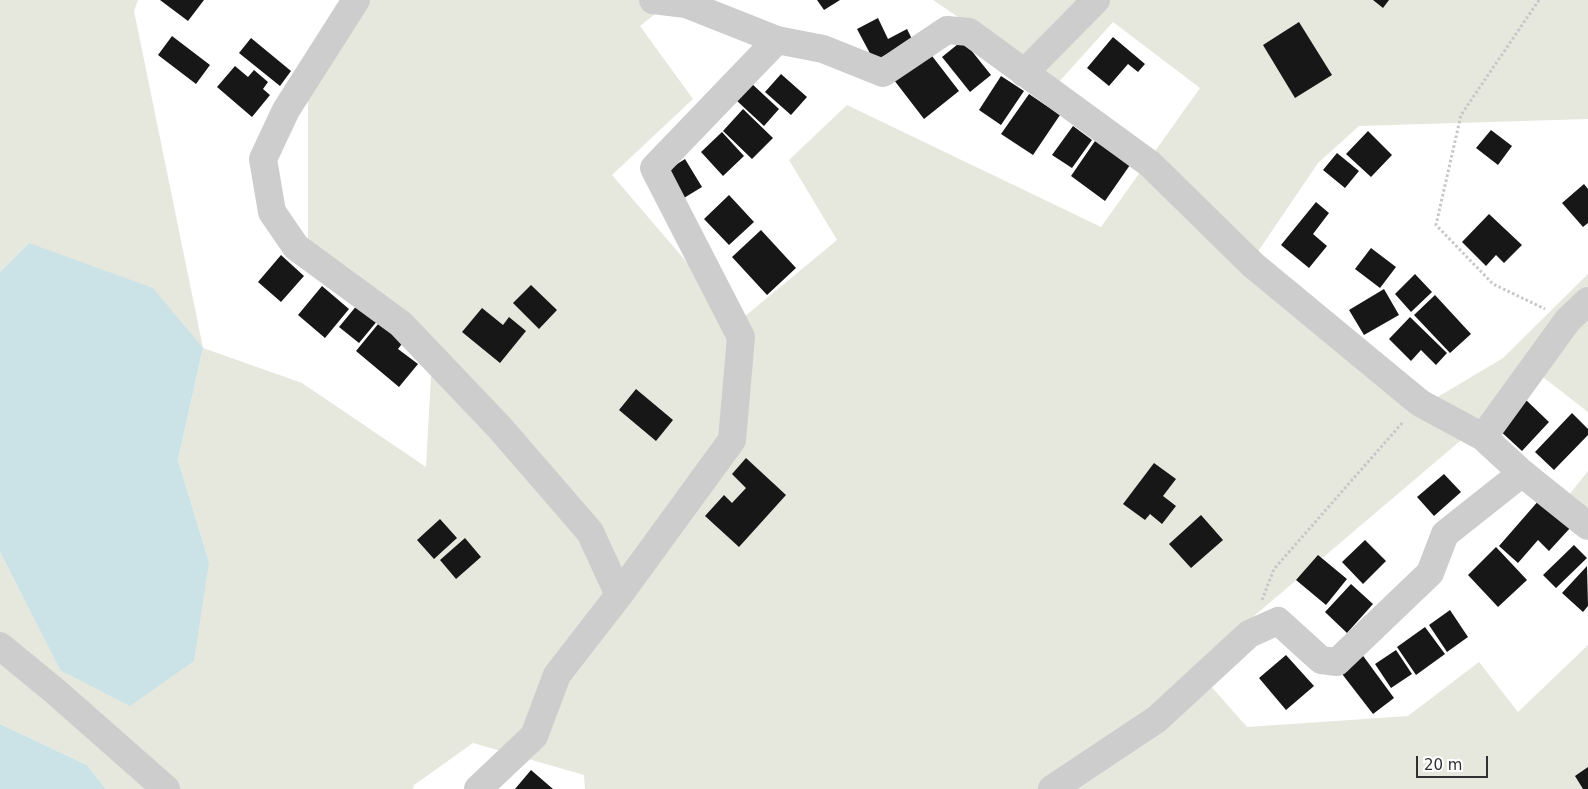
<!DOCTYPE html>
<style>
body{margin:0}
#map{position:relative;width:1588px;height:789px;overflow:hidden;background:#fff;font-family:"DejaVu Sans",sans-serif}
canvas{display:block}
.scale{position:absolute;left:1416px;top:756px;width:72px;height:22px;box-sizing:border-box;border:2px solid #303030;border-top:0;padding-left:6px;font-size:15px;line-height:18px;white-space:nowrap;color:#303030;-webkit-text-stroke:4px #fff;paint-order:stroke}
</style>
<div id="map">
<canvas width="1588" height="789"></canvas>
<div class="scale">20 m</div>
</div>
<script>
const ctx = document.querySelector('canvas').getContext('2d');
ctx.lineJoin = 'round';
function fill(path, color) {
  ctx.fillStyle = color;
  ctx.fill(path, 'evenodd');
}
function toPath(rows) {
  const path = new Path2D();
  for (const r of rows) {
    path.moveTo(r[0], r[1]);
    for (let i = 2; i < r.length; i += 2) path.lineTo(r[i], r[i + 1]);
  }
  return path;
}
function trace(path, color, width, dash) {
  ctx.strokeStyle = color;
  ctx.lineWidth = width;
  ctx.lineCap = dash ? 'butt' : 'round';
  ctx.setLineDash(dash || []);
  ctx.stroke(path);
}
const green = toPath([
 [0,0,138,0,134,11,203,348,302,383,426,467,432,357,308,270,308,63,360,0,673,0,640,26,693,99,612,175,738,322,837,240,789,160,847,105,1101,227,1200,88,1113,22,1057,84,933,0,1588,0,1588,119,1359,126,1318,163,1257,253,1436,398,1503,358,1588,274,1588,412,1539,374,1194,667,1247,727,1408,716,1479,662,1518,712,1588,645,1588,789,585,789,584,775,473,743,414,785,413,789,106,789,87,765,0,724,0,552,60,670,209,562,178,460,203,348,29,243,0,272],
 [1588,471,1588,517,1568,496]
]);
const water = toPath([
 [29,243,153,288,203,348,178,460,209,562,194,661,130,706,60,670,0,552,0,272],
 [0,724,87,765,106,789,0,789]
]);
const building = toPath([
 [160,0,204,0,188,21],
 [817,0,840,0,824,10],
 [1373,0,1389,0,1383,8],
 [878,18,888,39,907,29,913,41,874,61,857,29],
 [1299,22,1332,75,1295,98,1263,45],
 [172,36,210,65,196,84,158,55],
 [1113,37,1145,64,1138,72,1128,64,1109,86,1087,68],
 [251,38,291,71,280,86,239,53],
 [963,40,991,75,970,92,942,57],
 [929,52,959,91,924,119,894,80],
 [235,66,248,77,254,70,268,82,263,89,270,95,252,117,217,87],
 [781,74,807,97,791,115,765,92],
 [1001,76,1024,91,1001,125,979,110],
 [751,83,779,109,764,126,736,100],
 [1029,94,1060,115,1033,155,1001,134],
 [743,109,773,138,752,159,723,131],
 [1073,126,1092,140,1072,168,1052,155],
 [1491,130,1512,146,1498,165,1476,148],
 [1368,131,1392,155,1371,177,1346,154],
 [722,132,744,156,723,176,701,152],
 [1095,141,1130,165,1105,201,1071,176],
 [1337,153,1359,171,1345,188,1323,170],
 [685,159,702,187,679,201,663,173],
 [1584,184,1588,189,1588,223,1583,227,1562,203],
 [729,195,754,222,729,245,704,219],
 [1316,202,1329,213,1313,234,1327,246,1309,268,1281,245],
 [1489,214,1522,245,1504,263,1496,255,1486,266,1462,242],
 [761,230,796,268,767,295,732,257],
 [1371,248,1396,267,1380,288,1355,269],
 [281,255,304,276,281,302,258,282],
 [1415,274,1432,292,1411,312,1395,294],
 [531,285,557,310,539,329,513,303],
 [322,286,349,309,325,338,298,315],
 [1384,289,1399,315,1364,335,1349,310],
 [1435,295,1471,334,1450,353,1414,315],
 [358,304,378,320,359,343,339,327],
 [482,308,503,325,509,317,526,331,500,363,462,332],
 [1410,317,1447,353,1436,365,1421,350,1411,361,1389,339],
 [383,318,407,337,398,349,418,364,399,387,356,351],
 [636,389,673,420,656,441,619,410],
 [1525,399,1549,422,1522,451,1497,428],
 [1572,413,1588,429,1588,435,1554,470,1535,452],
 [746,458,786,495,739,547,705,516,724,495,732,503,746,488,732,474],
 [1154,463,1176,479,1163,496,1176,506,1162,524,1150,514,1145,520,1123,504],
 [1444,474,1461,492,1434,516,1417,497],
 [1540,499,1571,527,1549,551,1538,540,1518,563,1499,546],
 [1201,515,1223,540,1191,568,1169,544],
 [440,519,457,538,434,559,417,540],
 [465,538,481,557,456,579,440,560],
 [1365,540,1386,561,1363,584,1342,562],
 [1574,545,1587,558,1556,588,1543,575],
 [1496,547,1527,580,1498,607,1468,575],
 [1318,555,1347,579,1326,605,1296,580],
 [1587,566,1588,606,1583,612,1562,593],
 [1351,584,1373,604,1347,633,1325,612],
 [1450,610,1468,637,1447,652,1429,625],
 [1425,627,1445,654,1416,675,1397,647],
 [1396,650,1412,674,1391,688,1375,664],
 [1361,653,1394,698,1373,714,1339,670],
 [1286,655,1314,686,1286,710,1259,678],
 [1588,767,1588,789,1583,789,1575,776],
 [531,770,553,789,515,789]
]);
const path = toPath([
 [1539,0,1461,115,1436,225,1493,284,1545,309],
 [1262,600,1274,569,1403,422]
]);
const minor = toPath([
 [356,0,286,110,263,159,272,212,296,247,401,324,500,428,590,532,619,595],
 [653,0,686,4,777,40,823,49,883,73,947,30,969,32,1150,164,1253,265,1420,403,1483,437,1522,473,1588,526],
 [1024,73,1096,0],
 [1483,437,1568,320,1588,301],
 [0,646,56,692,166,789],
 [478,789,534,736,557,675,619,595,732,440,741,337,654,168,777,40],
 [1052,789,1157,719,1249,634,1278,621,1321,660,1337,662,1430,573,1445,534,1522,473]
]);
fill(green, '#e6e8dd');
fill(water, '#cbe3e7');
fill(building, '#171717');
trace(path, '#c7c7c7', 3, [2.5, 2.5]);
trace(minor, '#cdcdcd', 28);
</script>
